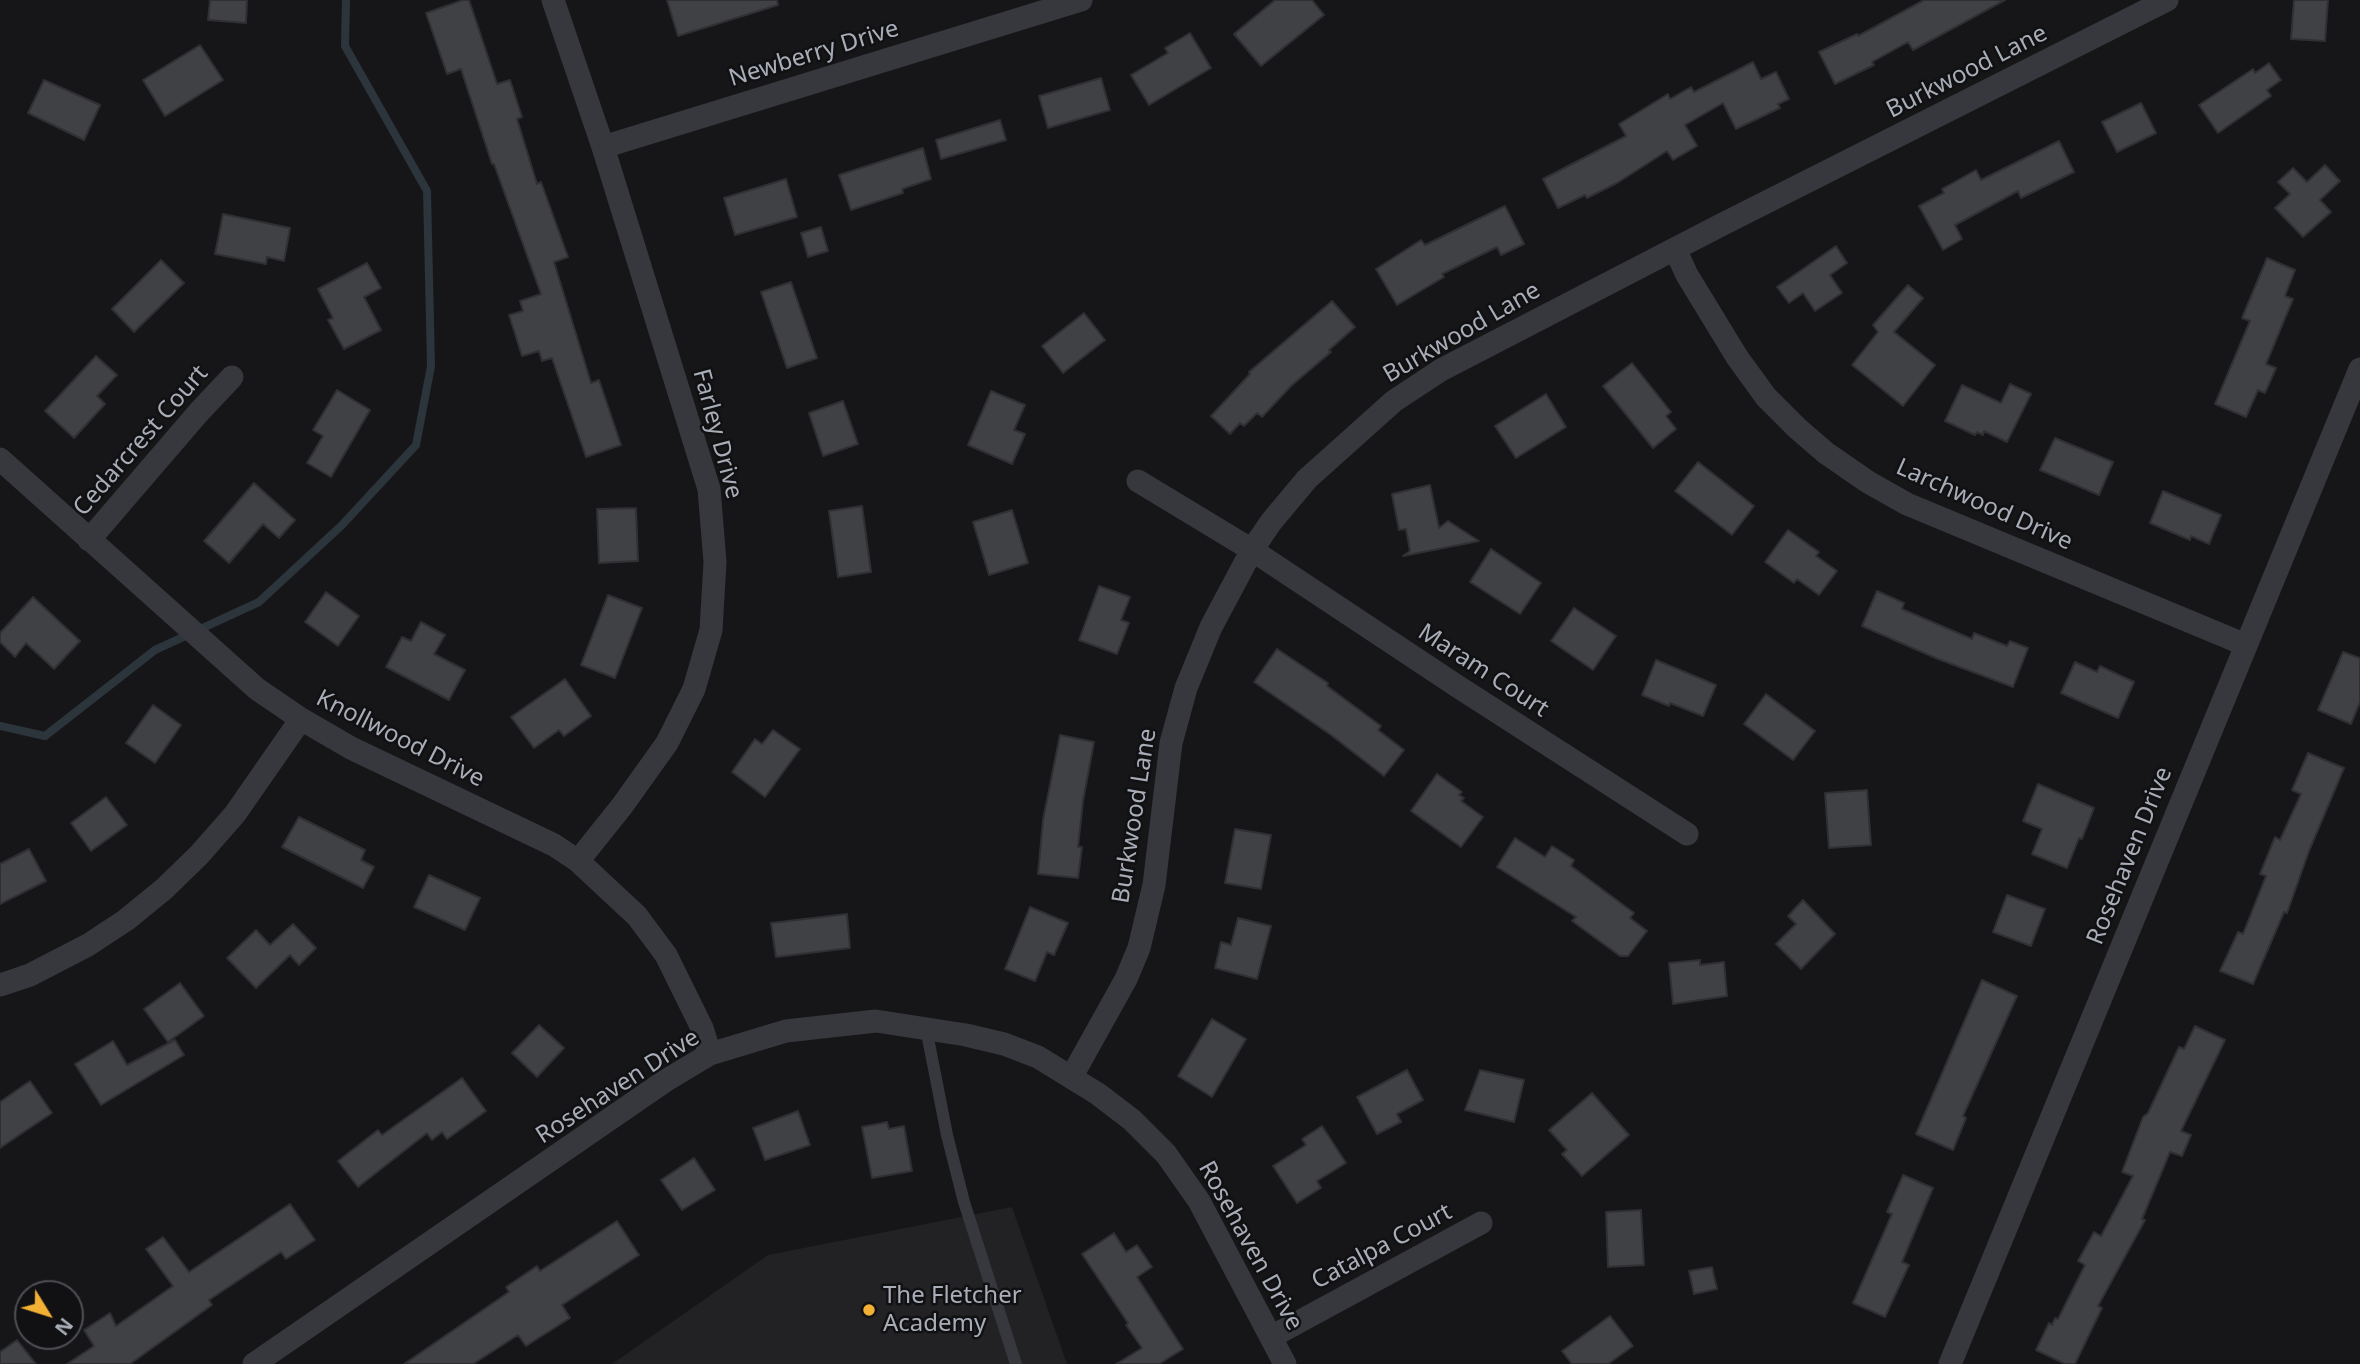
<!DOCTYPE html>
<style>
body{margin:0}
#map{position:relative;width:2360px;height:1364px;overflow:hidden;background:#161618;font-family:"Noto Sans",sans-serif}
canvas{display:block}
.north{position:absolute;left:14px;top:1280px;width:70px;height:70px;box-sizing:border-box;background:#111113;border:2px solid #4d4f55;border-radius:50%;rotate:128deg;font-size:19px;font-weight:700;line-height:28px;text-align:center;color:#a8adb8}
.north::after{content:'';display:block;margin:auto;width:24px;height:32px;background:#f2b134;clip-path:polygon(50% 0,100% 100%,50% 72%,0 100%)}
</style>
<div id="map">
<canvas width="2360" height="1364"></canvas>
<div class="north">N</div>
</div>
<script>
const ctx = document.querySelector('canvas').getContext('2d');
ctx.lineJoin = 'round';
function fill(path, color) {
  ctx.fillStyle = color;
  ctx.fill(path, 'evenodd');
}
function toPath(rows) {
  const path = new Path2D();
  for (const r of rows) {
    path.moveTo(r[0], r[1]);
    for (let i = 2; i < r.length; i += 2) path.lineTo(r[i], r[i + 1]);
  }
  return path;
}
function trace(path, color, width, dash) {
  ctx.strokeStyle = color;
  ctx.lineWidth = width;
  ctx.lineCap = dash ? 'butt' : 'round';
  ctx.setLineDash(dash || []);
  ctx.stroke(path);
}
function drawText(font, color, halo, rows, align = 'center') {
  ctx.font = font + ' "Noto Sans",sans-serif';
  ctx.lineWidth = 5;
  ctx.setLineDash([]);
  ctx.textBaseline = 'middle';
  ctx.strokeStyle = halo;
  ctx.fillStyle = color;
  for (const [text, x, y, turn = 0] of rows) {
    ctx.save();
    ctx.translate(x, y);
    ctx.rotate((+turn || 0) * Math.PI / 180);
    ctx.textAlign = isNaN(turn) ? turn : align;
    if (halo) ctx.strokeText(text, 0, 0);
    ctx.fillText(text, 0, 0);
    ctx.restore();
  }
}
const built = toPath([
 [1012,1207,1067,1364,612,1364,768,1255]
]);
const stream = toPath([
 [0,726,45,736,155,650,259,602,342,525,416,445,431,366,427,191,345,46,346,0]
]);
const building = toPath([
 [210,0,247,0,246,23,208,20,210,0],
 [463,0,469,0,497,84,510,80,522,117,517,119,537,184,541,182,568,257,554,262,591,383,599,380,621,445,586,457,552,358,542,361,539,351,522,356,509,315,523,311,520,301,541,294,494,164,492,164,461,69,447,74,426,13,463,0],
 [667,0,777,0,778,5,678,36,667,0],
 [1275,0,1312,0,1324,15,1261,66,1234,34,1275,0],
 [1924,0,2005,0,1913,50,1908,42,1872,62,1874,65,1835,84,1819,52,1857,34,1858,36,1924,0],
 [2294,0,2328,0,2325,41,2291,39,2294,0],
 [1190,33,1211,68,1149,105,1131,75,1168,53,1165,48,1190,33],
 [200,45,223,80,165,116,143,80,200,45],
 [1753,62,1761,79,1776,72,1789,99,1778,104,1780,108,1736,129,1723,103,1685,125,1697,146,1673,160,1667,151,1617,183,1587,198,1585,195,1558,208,1543,179,1626,136,1619,124,1668,94,1670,99,1691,87,1694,92,1753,62],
 [2269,63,2281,80,2267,90,2271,96,2218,133,2199,105,2253,69,2255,73,2269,63],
 [1101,78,1110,110,1048,128,1039,96,1101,78],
 [44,80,100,105,84,140,28,113,44,80],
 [2141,103,2156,133,2117,152,2102,122,2141,103],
 [1000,120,1006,140,941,159,936,140,1000,120],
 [2059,141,2074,172,2021,198,2018,191,1955,225,1962,239,1943,250,1919,206,1944,193,1942,189,1976,170,1981,180,2059,141],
 [923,148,931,179,902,189,903,193,851,210,839,175,923,148],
 [2325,165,2340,181,2320,200,2331,212,2303,237,2275,208,2290,194,2278,182,2293,168,2307,182,2325,165],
 [786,179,797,217,735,235,724,198,786,179],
 [1505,206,1524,244,1501,255,1497,247,1442,274,1444,277,1397,305,1376,269,1421,240,1425,245,1505,206],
 [223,214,290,228,284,261,267,257,266,264,215,254,223,214],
 [821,227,828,251,808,257,801,233,821,227],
 [1836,246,1847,263,1830,275,1842,293,1815,311,1803,293,1789,303,1777,287,1836,246],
 [2267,258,2295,270,2285,296,2293,299,2266,364,2276,368,2265,393,2258,390,2246,417,2215,404,2250,321,2242,318,2267,258],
 [161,260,184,283,134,332,112,309,161,260],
 [367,263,381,288,364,297,381,330,344,349,328,320,333,318,318,289,367,263],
 [791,282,817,358,787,368,761,292,791,282],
 [1908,285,1923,298,1894,332,1935,365,1903,406,1852,365,1878,332,1873,325,1908,285],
 [1332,301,1355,327,1329,350,1331,352,1292,385,1262,417,1257,413,1244,426,1240,423,1230,434,1211,416,1250,374,1249,372,1332,301],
 [1084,313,1105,340,1063,373,1042,346,1084,313],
 [96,356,117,375,97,396,105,404,74,438,45,411,96,356],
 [1632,363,1671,412,1666,416,1676,429,1653,448,1603,386,1632,363],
 [2010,384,2031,394,2007,442,1984,431,1983,435,1977,432,1975,435,1945,421,1962,385,2001,403,2010,384],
 [337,390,370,410,331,477,307,463,323,436,313,430,337,390],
 [991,391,1025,405,1014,430,1025,434,1012,464,968,445,991,391],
 [1546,394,1566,427,1516,458,1495,426,1546,394],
 [843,401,858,444,823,456,809,413,843,401],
 [2055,438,2113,462,2099,495,2040,470,2055,438],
 [1698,462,1754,506,1732,535,1675,491,1698,462],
 [254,483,295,520,279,538,263,524,229,563,204,541,254,483],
 [1430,485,1439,528,1448,521,1479,541,1403,556,1410,551,1406,529,1399,530,1392,494,1430,485],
 [2163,491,2221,515,2209,544,2191,536,2190,540,2150,523,2163,491],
 [862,506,871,572,838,577,829,511,862,506],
 [636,508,638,561,599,563,597,509,636,508],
 [1012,510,1028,563,989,575,973,522,1012,510],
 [1788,530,1819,552,1816,556,1837,571,1819,595,1797,579,1794,583,1765,562,1788,530],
 [1491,549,1541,583,1520,614,1470,582,1491,549],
 [1099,586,1130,597,1121,620,1129,623,1117,654,1079,640,1099,586],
 [1877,591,1904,603,1902,609,1972,639,1974,633,2007,646,2010,641,2028,648,2013,687,1938,659,1862,626,1877,591],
 [326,592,359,616,338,646,305,622,326,592],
 [608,595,642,608,615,678,581,665,608,595],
 [33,597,80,641,54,669,26,643,15,657,0,642,0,633,33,597],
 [1574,608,1616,636,1593,670,1551,641,1574,608],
 [421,622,445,635,434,654,465,670,449,700,386,667,402,637,411,641,421,622],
 [1277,649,1328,683,1327,686,1381,726,1378,730,1404,750,1384,776,1331,735,1254,682,1277,649],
 [2343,652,2360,658,2360,702,2351,724,2318,710,2343,652],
 [1656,660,1716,685,1703,716,1670,703,1669,706,1642,695,1656,660],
 [2075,662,2097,672,2100,666,2134,682,2118,718,2061,693,2075,662],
 [565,679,591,716,564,736,559,730,534,748,511,717,565,679],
 [1766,694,1815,731,1793,760,1744,724,1766,694],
 [153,705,181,725,155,763,126,743,153,705],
 [773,730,800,749,765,797,732,772,755,739,762,744,773,730],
 [1060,735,1094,742,1083,801,1078,847,1082,847,1078,878,1038,874,1043,820,1060,735],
 [2308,753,2344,768,2309,851,2287,913,2284,912,2253,984,2220,971,2238,932,2243,934,2266,876,2260,874,2275,837,2280,840,2301,794,2292,790,2308,753],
 [1437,774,1462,792,1459,795,1464,798,1461,801,1483,817,1461,847,1411,811,1437,774],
 [2038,784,2094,808,2082,839,2079,838,2067,868,2032,854,2042,829,2023,821,2038,784],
 [1867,790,1871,845,1829,848,1825,793,1867,790],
 [106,797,127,825,91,851,71,823,106,797],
 [299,817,365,850,361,860,374,867,363,888,282,847,299,817],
 [1235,829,1271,835,1261,889,1225,883,1235,829],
 [1515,838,1545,857,1552,846,1574,860,1571,866,1634,913,1630,918,1647,931,1628,956,1620,956,1572,921,1576,917,1497,867,1515,838],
 [29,849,46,881,0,904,0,864,29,849],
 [429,875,480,898,465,930,414,907,429,875],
 [2007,895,2045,909,2031,946,1993,932,2007,895],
 [1803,900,1835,934,1801,969,1776,944,1796,924,1788,916,1803,900],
 [1030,907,1068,923,1054,955,1047,952,1035,981,1005,969,1030,907],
 [847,914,850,948,776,957,771,923,847,914],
 [1238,918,1271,926,1257,979,1215,968,1221,942,1231,945,1238,918],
 [293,924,316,948,299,965,290,955,256,988,227,958,256,930,270,945,293,924],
 [1700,960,1700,965,1724,962,1727,996,1673,1004,1669,963,1700,960],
 [1982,980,2017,996,1963,1116,1966,1118,1953,1150,1916,1134,1982,980],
 [180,983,204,1016,168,1042,144,1009,180,983],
 [1212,1019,1246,1039,1212,1097,1178,1076,1212,1019],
 [539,1025,564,1048,537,1077,512,1053,539,1025],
 [2195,1026,2225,1040,2181,1131,2191,1135,2182,1156,2170,1152,2142,1219,2145,1220,2098,1306,2102,1308,2075,1364,2065,1364,2036,1350,2049,1323,2052,1325,2055,1318,2058,1319,2085,1265,2078,1261,2094,1232,2101,1236,2133,1176,2122,1172,2143,1117,2148,1113,2179,1047,2184,1049,2195,1026],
 [175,1040,184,1055,101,1105,75,1064,113,1041,127,1065,175,1040],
 [1407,1070,1423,1100,1397,1114,1401,1122,1377,1134,1357,1097,1407,1070],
 [1480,1070,1524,1080,1514,1122,1465,1110,1480,1070],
 [462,1078,486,1111,447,1139,442,1132,432,1140,427,1133,358,1187,338,1161,378,1130,382,1135,462,1078],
 [30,1081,52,1113,0,1148,0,1102,30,1081],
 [1592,1093,1629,1135,1582,1176,1562,1154,1567,1150,1549,1130,1592,1093],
 [798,1111,810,1145,765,1160,753,1128,798,1111],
 [887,1122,889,1129,904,1126,912,1171,872,1178,862,1127,887,1122],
 [1322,1126,1346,1163,1317,1181,1321,1188,1297,1203,1273,1166,1306,1145,1302,1139,1322,1126],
 [694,1158,715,1190,682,1210,661,1180,694,1158],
 [1903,1175,1933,1188,1902,1262,1909,1265,1885,1317,1853,1303,1892,1214,1887,1212,1903,1175],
 [290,1204,315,1240,286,1259,281,1252,209,1300,212,1305,130,1364,67,1364,94,1346,84,1330,110,1313,116,1326,173,1286,146,1249,163,1237,189,1272,290,1204],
 [1641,1210,1644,1265,1608,1267,1606,1212,1641,1210],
 [617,1221,639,1255,562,1305,570,1318,526,1346,518,1335,473,1364,404,1364,509,1292,506,1287,537,1266,540,1271,617,1221],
 [1114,1233,1126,1252,1137,1245,1152,1267,1137,1277,1183,1349,1159,1364,1116,1364,1142,1348,1126,1325,1128,1323,1082,1254,1114,1233],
 [1712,1267,1717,1289,1694,1294,1689,1271,1712,1267],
 [1610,1316,1633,1346,1608,1364,1572,1364,1562,1351,1610,1316],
 [17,1340,36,1364,0,1364,0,1352,17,1340]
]);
const service = toPath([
 [926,1028,947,1135,964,1202,1016,1364]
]);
const minor = toPath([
 [553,0,603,147,709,489,715,562,711,630,694,689,667,743,622,806,578,861],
 [603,147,1081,0],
 [1675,249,1687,275,1737,357,1766,397,1797,428,1826,453,1868,482,1907,504,2246,645],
 [0,459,257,689,301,719,351,748,554,845,578,861,637,916,666,955,702,1028,710,1054],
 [1138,481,1252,550,1457,686,1687,834],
 [89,540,199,412,232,377],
 [0,985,30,975,88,945,126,920,164,889,199,855,235,814,301,719],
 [1072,1076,1126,979,1139,948,1154,885,1171,743,1186,688,1211,627,1252,550,1271,522,1307,479,1394,401,1441,370,1721,225,2167,0],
 [1271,1337,1481,1223],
 [254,1364,665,1081,710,1054,786,1031,876,1021,966,1035,1004,1044,1038,1057,1098,1094,1132,1120,1166,1154,1199,1201,1285,1364],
 [1950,1364,2360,369]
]);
const markers = [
 [869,1310,7,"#f2b134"]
];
const streetNames = [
 ["Newberry Drive",814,54,-17],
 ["Burkwood Lane",1967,72,-27],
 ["Burkwood Lane",1462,333,-30],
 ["Farley Drive",717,434,75],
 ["Cedarcrest Court",141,441,-49],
 ["Larchwood Drive",1984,505,24],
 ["Maram Court",1483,671,33],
 ["Knollwood Drive",400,739,27],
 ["Burkwood Lane",1135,816,-81],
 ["Rosehaven Drive",2130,856,-68],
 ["Rosehaven Drive",618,1087,-33],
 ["Rosehaven Drive",1250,1246,61],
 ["Catalpa Court",1382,1247,-28]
];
const poiNames = [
 ["The Fletcher",883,1296],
 ["Academy",883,1324]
];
fill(built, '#222225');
trace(stream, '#2c353c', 8);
fill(building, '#404145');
trace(building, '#303034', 2);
trace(service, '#37383d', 12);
trace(minor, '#37383d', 23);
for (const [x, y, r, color] of markers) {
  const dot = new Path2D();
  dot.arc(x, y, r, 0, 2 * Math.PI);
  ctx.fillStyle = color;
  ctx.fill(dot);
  trace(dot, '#111113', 2.5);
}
drawText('24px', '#a8adb8', '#111113', streetNames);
drawText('24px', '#a8adb8', '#111113', poiNames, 'left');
</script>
